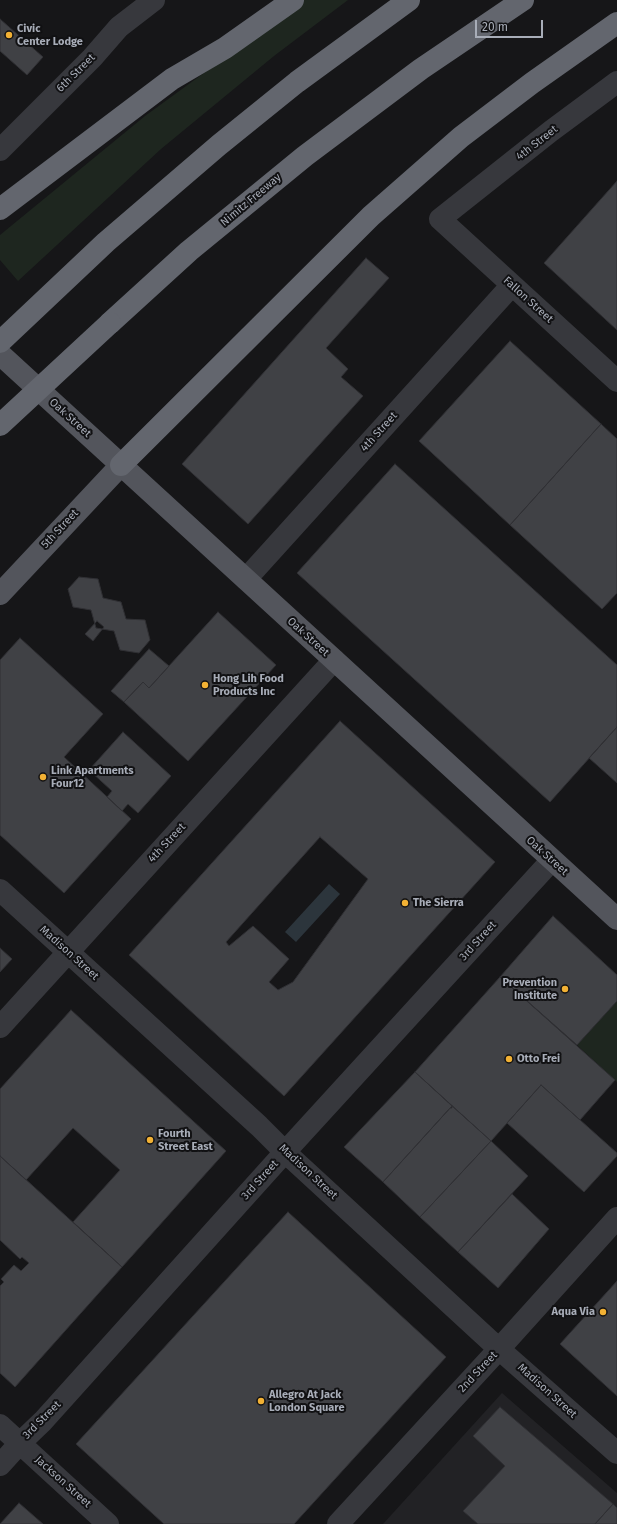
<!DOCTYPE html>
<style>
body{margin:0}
#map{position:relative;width:617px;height:1524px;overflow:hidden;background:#161618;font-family:"Fira Sans",sans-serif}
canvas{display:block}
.scale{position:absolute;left:475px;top:20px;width:68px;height:18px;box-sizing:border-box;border:2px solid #a8adb8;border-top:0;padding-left:5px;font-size:12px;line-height:14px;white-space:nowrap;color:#a8adb8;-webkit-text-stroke:3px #111113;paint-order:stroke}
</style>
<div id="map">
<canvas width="617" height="1524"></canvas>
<div class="scale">20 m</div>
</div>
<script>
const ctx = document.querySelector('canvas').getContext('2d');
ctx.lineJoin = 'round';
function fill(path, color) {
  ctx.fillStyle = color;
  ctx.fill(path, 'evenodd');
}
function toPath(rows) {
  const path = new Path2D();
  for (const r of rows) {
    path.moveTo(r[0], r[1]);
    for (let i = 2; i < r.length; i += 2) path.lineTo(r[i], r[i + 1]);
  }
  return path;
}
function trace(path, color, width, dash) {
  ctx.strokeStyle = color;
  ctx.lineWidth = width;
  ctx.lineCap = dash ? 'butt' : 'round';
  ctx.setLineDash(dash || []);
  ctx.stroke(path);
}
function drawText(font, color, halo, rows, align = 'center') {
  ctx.font = font + ' "Fira Sans",sans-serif';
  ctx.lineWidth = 4;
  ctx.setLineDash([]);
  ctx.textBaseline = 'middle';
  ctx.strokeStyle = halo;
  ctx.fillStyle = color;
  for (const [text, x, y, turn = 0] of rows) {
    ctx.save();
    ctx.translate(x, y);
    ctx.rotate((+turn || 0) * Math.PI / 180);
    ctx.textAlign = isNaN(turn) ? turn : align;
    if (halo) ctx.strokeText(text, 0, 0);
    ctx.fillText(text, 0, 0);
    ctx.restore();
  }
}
const built = toPath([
 [502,1393,617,1493,617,1524,383,1524]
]);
const green = toPath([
 [304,0,348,0,274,56,161,149,18,281,0,260,0,235,145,116],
 [617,1001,617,1082,577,1045]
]);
const water = toPath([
 [329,884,340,894,296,942,285,932]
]);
const building = toPath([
 [0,19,43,57,27,75,0,51,0,19],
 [617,181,617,330,544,263,617,181],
 [366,258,389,278,326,348,348,369,341,377,363,396,248,524,182,464,366,258],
 [510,341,601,424,510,525,419,441,510,341],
 [601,424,617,439,617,593,602,609,510,525,601,424],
 [395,464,617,665,617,727,550,802,297,573,395,464],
 [79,577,98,579,103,598,121,602,126,619,145,620,150,640,139,653,120,650,114,631,96,628,91,610,73,607,68,589,79,577],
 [218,612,276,665,188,761,124,702,143,682,149,688,218,612],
 [97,621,104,627,93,641,85,634,97,621],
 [20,638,103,714,64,757,131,819,64,893,0,835,0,660,20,638],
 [149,649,169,666,149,688,143,682,124,702,111,691,149,649],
 [340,721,495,862,284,1096,129,955,340,721],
 [320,837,368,879,293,982,278,990,269,982,289,959,253,926,229,946,226,942,320,837],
 [617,727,617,783,589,758,617,727],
 [123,732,171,776,138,813,128,804,122,811,107,797,112,791,89,770,123,732],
 [553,916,617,975,617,1001,577,1045,500,977,553,916],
 [0,948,12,959,0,972,0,948],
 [500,977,615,1080,580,1120,541,1085,491,1141,415,1072,500,977],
 [71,1010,226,1151,122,1267,73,1222,120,1170,73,1128,26,1180,0,1156,0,1089,71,1010],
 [415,1072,452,1106,383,1182,344,1147,415,1072],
 [541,1085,617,1153,617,1156,584,1192,507,1123,541,1085],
 [452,1106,491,1141,420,1217,383,1182,450,1108,452,1108,452,1106],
 [491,1141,528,1176,458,1252,420,1217,491,1141],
 [0,1156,122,1267,15,1387,0,1373,0,1286,4,1282,1,1279,14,1265,21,1271,29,1263,22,1257,20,1259,0,1240,0,1156],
 [512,1194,549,1229,498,1288,458,1252,512,1194],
 [288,1212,446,1357,294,1524,164,1524,76,1444,288,1212],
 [617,1281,617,1396,560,1344,617,1281],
 [500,1407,613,1504,595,1524,478,1524,463,1511,505,1466,473,1436,500,1407],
 [19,1503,43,1524,0,1524,19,1503],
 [613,1504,617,1508,617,1524,595,1524,613,1504]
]);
const minor = toPath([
 [617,82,551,131,440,219,617,381],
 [0,150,92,58,119,27,154,0],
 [246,579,512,285],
 [0,890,259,1126,285,1152,499,1349,617,1453],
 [0,1027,334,660],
 [0,1425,108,1524],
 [0,1465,20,1443,43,1421,285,1152,552,860],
 [338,1524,499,1349,617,1218]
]);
const major = toPath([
 [0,354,617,919],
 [0,594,121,465]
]);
const highway = toPath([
 [0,209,172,79,225,48,293,0],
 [110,323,189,251,305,156,421,69,523,0],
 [0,342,106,242,219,145,297,82,409,0],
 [121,465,371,216,461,137,532,83,617,23]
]);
const highwayBridge = toPath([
 [0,425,110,323]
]);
const markers = [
 [9,35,4,"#f2b134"],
 [205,685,4,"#f2b134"],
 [43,777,4,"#f2b134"],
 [405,903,4,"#f2b134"],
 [565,989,4,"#f2b134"],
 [509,1059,4,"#f2b134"],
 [150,1140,4,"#f2b134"],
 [603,1312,4,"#f2b134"],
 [261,1401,4,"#f2b134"]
];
const poiNames = [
 ["Civic",17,29],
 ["Center Lodge",17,42],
 ["Hong Lih Food",213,679],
 ["Products Inc",213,692],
 ["Link Apartments",51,771],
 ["Four12",51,784],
 ["The Sierra",413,903],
 ["Prevention",557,983,"right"],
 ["Institute",557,996,"right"],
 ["Otto Frei",517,1059],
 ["Fourth",158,1134],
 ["Street East",158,1147],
 ["Aqua Via",595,1312,"right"],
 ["Allegro At Jack",269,1395],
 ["London Square",269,1408]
];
const streetNames = [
 ["6th Street",76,73,-45],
 ["4th Street",537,143,-38],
 ["Nimitz Freeway",251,200,-40],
 ["Fallon Street",528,300,42],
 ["Oak Street",70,418,42],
 ["4th Street",379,432,-48],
 ["5th Street",60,529,-47],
 ["Oak Street",308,637,42],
 ["4th Street",167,843,-47],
 ["Oak Street",547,856,42],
 ["3rd Street",478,941,-48],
 ["Madison Street",69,953,42],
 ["Madison Street",308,1172,43],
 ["3rd Street",260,1180,-48],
 ["2nd Street",478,1372,-47],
 ["Madison Street",547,1391,42],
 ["3rd Street",42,1420,-45],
 ["Jackson Street",63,1482,42]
];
fill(built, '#222225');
fill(green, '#1e261f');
fill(water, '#2c353c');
fill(building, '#404145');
trace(building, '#303034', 1);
trace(minor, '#37383d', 22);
trace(major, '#53555c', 22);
trace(highway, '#63666e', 22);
trace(highwayBridge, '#63666e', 22);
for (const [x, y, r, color] of markers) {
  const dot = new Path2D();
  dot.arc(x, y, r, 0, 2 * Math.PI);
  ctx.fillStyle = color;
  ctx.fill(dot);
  trace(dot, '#111113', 1.5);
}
drawText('bold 11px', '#a8adb8', '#111113', poiNames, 'left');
drawText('11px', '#a8adb8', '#111113', streetNames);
</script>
